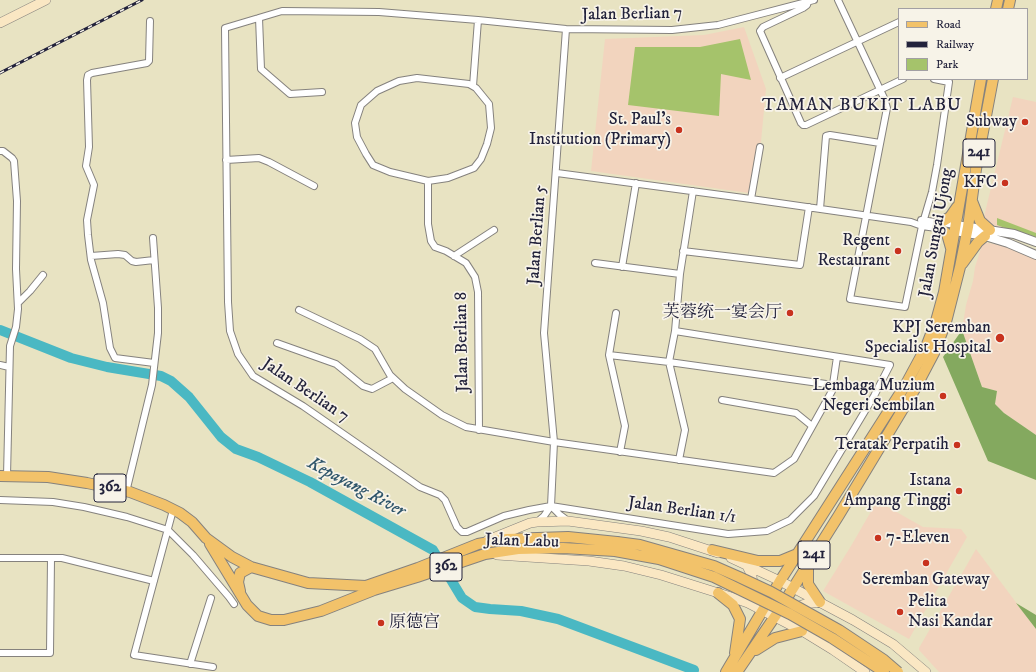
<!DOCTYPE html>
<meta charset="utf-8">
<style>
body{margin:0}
#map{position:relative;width:1036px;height:672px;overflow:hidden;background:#e8e3c2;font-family:"IM FELL DW Pica",serif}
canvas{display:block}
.legend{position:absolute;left:898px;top:8px;width:130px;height:72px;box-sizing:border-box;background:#f7f3e8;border:1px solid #a29fa3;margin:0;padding:5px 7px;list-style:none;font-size:12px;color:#22223b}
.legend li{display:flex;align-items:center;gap:8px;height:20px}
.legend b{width:20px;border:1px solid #a29fa3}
</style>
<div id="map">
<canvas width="1036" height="672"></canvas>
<ul class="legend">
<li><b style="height:5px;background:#f2c26a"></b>Road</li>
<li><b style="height:5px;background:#22223b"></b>Railway</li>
<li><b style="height:11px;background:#a5c36b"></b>Park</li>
</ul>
</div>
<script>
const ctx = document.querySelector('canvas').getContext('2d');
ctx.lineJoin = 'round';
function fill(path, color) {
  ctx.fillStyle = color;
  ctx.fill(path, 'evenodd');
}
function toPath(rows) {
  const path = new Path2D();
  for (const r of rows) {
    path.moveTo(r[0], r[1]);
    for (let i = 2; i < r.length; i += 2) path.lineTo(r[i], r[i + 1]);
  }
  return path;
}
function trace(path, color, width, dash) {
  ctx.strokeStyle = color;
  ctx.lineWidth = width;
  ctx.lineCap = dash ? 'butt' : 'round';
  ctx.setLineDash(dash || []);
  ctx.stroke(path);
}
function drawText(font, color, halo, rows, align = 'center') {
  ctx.font = font + ' "IM FELL DW Pica","Noto Serif SC",serif';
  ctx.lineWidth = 3.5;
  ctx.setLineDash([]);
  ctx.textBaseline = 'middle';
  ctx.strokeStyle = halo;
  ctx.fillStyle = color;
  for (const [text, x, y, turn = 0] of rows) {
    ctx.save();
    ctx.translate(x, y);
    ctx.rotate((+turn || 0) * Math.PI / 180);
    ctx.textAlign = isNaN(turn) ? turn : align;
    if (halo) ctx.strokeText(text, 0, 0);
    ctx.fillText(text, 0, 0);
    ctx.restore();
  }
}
const built = toPath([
 [744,27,766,89,756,194,591,171,605,39,704,35],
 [1013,97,1036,102,1036,240,982,225],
 [983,242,1005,246,1022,252,1036,260,1036,435,1004,413,995,404,997,391,982,387,962,330,966,305,973,281,975,267],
 [877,501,923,527,961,529,967,537,909,639,823,591,851,546],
 [976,549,1036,629,1036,672,939,672,919,650,919,648]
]);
const green = toPath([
 [740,39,751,80,721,74,719,116,628,105,635,47,700,47],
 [997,218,1036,233,1036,240,997,225]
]);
const forest = toPath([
 [962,330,982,387,997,391,995,404,1004,413,1036,435,1036,480,988,461,943,357],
 [1016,603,1036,615,1036,629]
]);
const river = toPath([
 [0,330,71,358,107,367,161,376,171,381,189,397,221,437,236,449,258,457,310,482,433,550,462,598,475,607,490,609,521,611,558,619,694,670]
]);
const minor = toPath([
 [838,0,884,98,887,108,850,299,905,307,922,226,932,192,937,165,949,82,934,79],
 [808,2,807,5,803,8,763,27,760,31,801,123,803,125,806,125,903,79],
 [259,18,261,69,290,94,322,92],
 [150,21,149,61,147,63,92,73,88,75,87,80,89,147,86,166,94,185,87,220,88,235,91,260,103,303,110,348,115,358,154,363],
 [417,78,469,84,476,88,489,104,491,128,487,144,481,159,474,168,448,178,428,181,390,172,373,165,366,154,357,137,355,123,361,105,377,91,399,81,417,78],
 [780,78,899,22],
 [473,86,478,20],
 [0,151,3,151,12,158,14,161,17,201,16,269,18,309,16,327,10,346,7,476],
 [226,160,259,158,269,162,314,186],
 [557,173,751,199,911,222,922,226,943,229],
 [428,181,428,224,431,241,435,247,446,251,466,263,475,277,478,292,479,430],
 [751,199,760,147],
 [820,209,826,136,830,135,880,143],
 [921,220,956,225],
 [683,251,800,265,809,207],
 [91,256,118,254,125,255,132,261,136,262,154,260],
 [454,256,494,230],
 [595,263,680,274],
 [622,267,636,183],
 [18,303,30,291,43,275],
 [299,310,360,339,375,349,390,375,405,389,442,415,466,427,554,442,774,473,794,459,832,391,837,357],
 [616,313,609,355,625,426,620,452],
 [675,331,890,365,874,396,814,496,790,520,767,531,728,534,551,506,529,510,504,516,467,532,462,532,457,527,445,500,440,495,420,487,303,406,253,376,238,354,230,331,228,302,225,28,282,11,379,12,478,20,566,29,672,30,718,25,814,0],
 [277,343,336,364,363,386,372,389,393,378],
 [609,355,669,362,833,385],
 [0,365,9,367],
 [722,400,796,413,812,426],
 [679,460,685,430,669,362,675,331,680,274,693,191],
 [126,492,152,385,158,333,158,308,153,238],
 [0,500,53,502,84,507,127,517,168,530,193,555,229,597,234,604],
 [551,506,560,515,568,521],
 [173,510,134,655,213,667],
 [537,522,544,516,551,506,554,442,544,333,566,29],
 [0,558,62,558,154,581],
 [0,653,50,653,51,558],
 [190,664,211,598]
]);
const tertiary = toPath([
 [956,225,1014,234,1036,242],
 [955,231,985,236,1008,243,1036,255]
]);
const secondary = toPath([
 [0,23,46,0],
 [488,540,530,523,537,522,568,521,641,531,669,537,718,553],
 [497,555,589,561,624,566,661,575,731,597,748,603,802,631,833,650,865,672],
 [731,558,780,581,853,620,893,644,926,672],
 [743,596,749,594,753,585,752,576,746,564],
 [793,611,799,606,805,604,820,602]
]);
const primary = toPath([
 [0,476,48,477,87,483,130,492,164,505,180,513,192,522,206,538,232,557,251,567,308,583,366,586,418,568,478,544,507,539,568,537,617,542],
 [210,544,247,605,258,616,271,620,284,620,321,611,374,590,417,577,485,554,518,549,563,548,615,551],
 [240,591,238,582,240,573,251,567]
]);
const trunk = toPath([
 [996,9,998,0],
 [1008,9,1010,0],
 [972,201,980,221,990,230],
 [940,223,950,217,957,207],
 [941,229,947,234,951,248],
 [962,264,978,242,985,236],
 [712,550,758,561,780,561,797,554],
 [808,567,808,584,820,602],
 [718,593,733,605,740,619,735,653],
 [756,650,775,638,802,631],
 [726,672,780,581,906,384,926,347,936,321,944,292,981,79],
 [737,672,778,612,839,515,915,389,934,353,946,322,960,267,968,227,976,169,993,79]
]);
const rail = toPath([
 [0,73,142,0]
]);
const primaryBridge = toPath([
 [617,542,640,545,714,566,739,577,771,592,839,630,884,660,898,672],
 [615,551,659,559,714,577,790,614,832,638,884,672]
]);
const markers = [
 [1025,122,4,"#c8321e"],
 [679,130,4,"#c8321e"],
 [1005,183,4,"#c8321e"],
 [898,251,4,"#c8321e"],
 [790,313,4,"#c8321e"],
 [1000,338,5,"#c8321e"],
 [943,396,4,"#c8321e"],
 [957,445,4,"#c8321e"],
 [959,491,4,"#c8321e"],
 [878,538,4,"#c8321e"],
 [926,563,4,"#c8321e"],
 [900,612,4,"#c8321e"],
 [381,623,4,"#c8321e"]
];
const shields = [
 [979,153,32],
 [110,488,32],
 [814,555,32],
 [446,567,32]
];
const shieldNames = [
 ["241",979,153],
 ["362",110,488],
 ["241",814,555],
 ["362",446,567]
];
const streetNames = [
 ["Jalan Berlian 7",632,15,-1],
 ["Jalan Sungai Ujong",937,233,-80],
 ["Jalan Berlian 5",538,235,-86],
 ["Jalan Berlian 8",463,342,-91],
 ["Jalan Berlian 7",305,391,34],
 ["Jalan Berlian 1/1",682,511,8],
 ["Jalan Labu",522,542,2]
];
const poiNames = [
 ["St. Paul's",671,120],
 ["Institution (Primary)",671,140],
 ["Subway",1017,122],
 ["KFC",997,183],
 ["Regent",890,241],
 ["Restaurant",890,261],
 ["芙蓉统一宴会厅",782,313],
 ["KPJ Seremban",991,328],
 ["Specialist Hospital",991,348],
 ["Lembaga Muzium",935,386],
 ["Negeri Sembilan",935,406],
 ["Teratak Perpatih",949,445],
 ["Istana",951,481],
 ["Ampang Tinggi",951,501],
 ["7-Eleven",886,538,"left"],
 ["Seremban Gateway",926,580,"center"],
 ["Pelita",908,602,"left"],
 ["Nasi Kandar",908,622,"left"],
 ["原德宫",389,623,"left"]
];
const neighbourhoodNames = [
 ["TAMAN BUKIT LABU",862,106]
];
const waterNames = [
 ["Kepayang River",356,488,28]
];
fill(built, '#f2d4be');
fill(green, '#a5c36b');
fill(forest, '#84a95f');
trace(river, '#4ab8c3', 10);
trace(minor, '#85827e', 8);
trace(tertiary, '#85827e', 10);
trace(secondary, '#85827e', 10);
trace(primary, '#85827e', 12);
trace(trunk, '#85827e', 12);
trace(minor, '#fff', 6);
trace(tertiary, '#fff', 8);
trace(secondary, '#fae7c3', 9);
trace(primary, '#f2c26a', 10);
trace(trunk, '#f2c26a', 10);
trace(rail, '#22223b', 3);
trace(rail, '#f7f3e8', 1.5, [4.5]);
trace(primaryBridge, '#85827e', 12, []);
trace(primaryBridge, '#f2c26a', 10);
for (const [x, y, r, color] of markers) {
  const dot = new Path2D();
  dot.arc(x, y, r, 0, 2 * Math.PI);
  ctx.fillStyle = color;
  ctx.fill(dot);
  trace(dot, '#f7f3e8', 1.5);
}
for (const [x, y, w] of shields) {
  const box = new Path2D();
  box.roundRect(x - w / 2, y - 14, w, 28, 3);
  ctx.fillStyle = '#f7f3e8';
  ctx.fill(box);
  trace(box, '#22223b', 1);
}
drawText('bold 16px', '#22223b', null, shieldNames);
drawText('17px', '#22223b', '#f7f3e8', streetNames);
drawText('17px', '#22223b', '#f7f3e8', poiNames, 'right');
ctx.letterSpacing = '1px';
drawText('18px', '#22223b', '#f7f3e8', neighbourhoodNames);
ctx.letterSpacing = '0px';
drawText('italic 18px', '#30566b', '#f7f3e8', waterNames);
</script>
